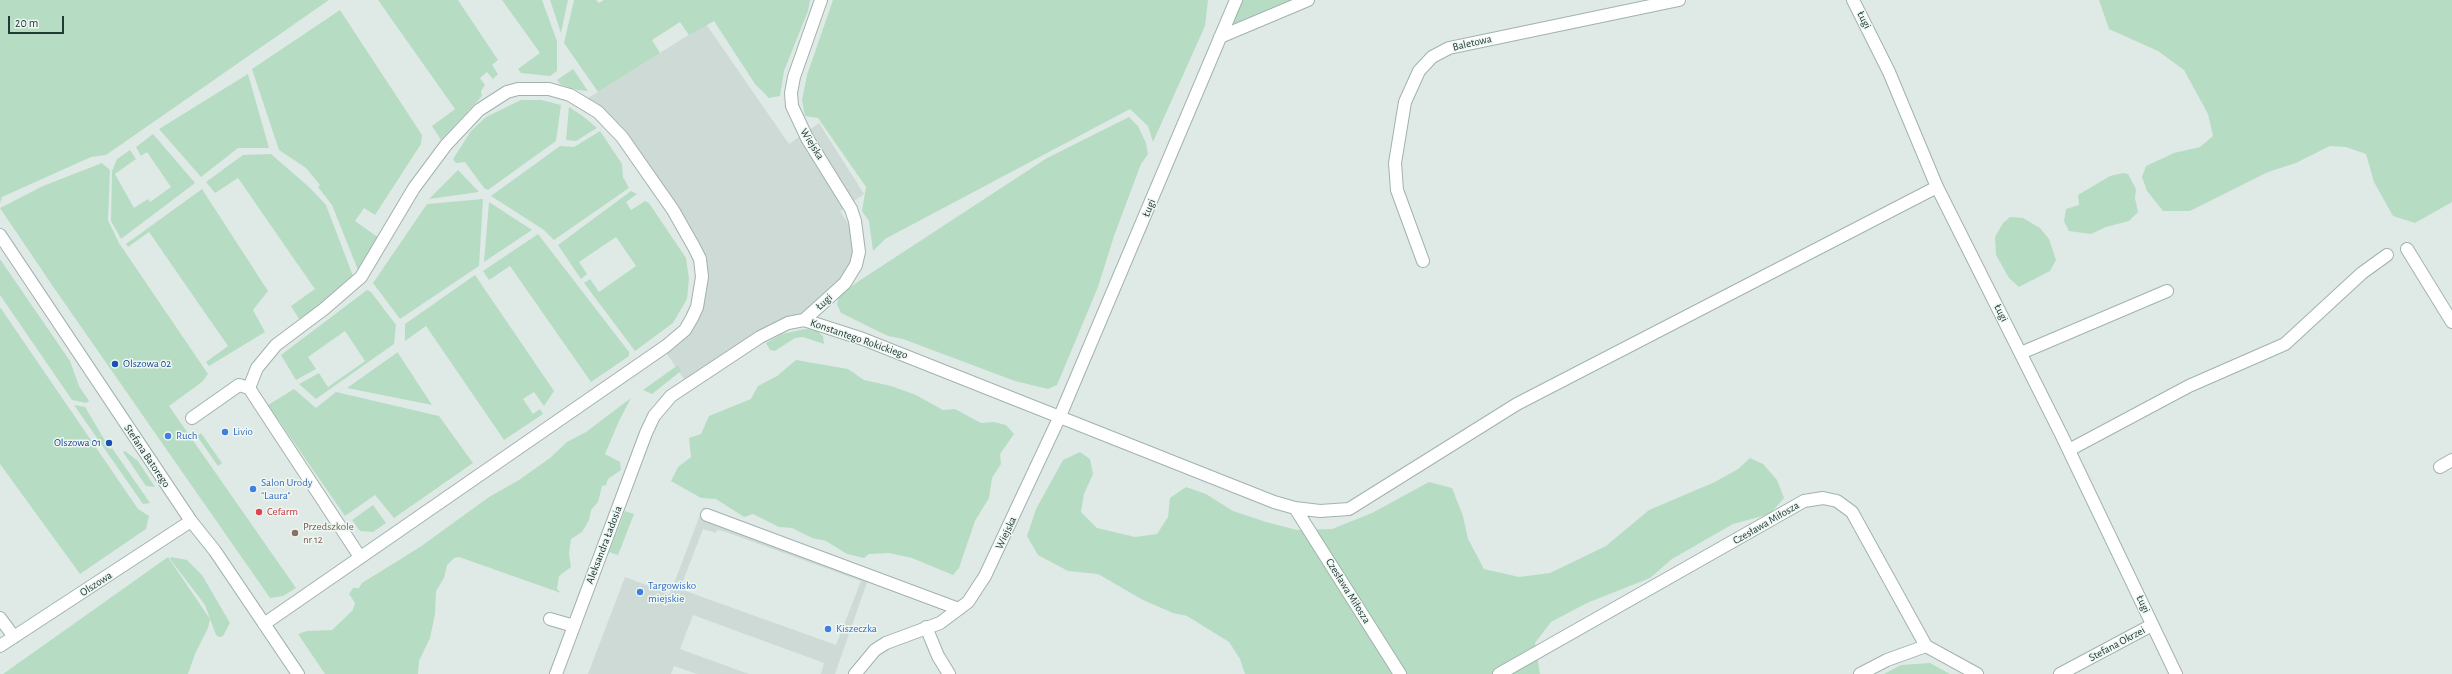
<!DOCTYPE html>
<meta charset="utf-8">
<style>
body{margin:0}
#map{position:relative;width:2452px;height:674px;overflow:hidden;background:#dfeae6;font-family:"Alegreya Sans",sans-serif}
canvas{display:block}
.scale{position:absolute;left:8px;top:16px;width:56px;height:18px;box-sizing:border-box;border:2px solid #203a35;border-top:0;padding-left:5px;font-size:12px;line-height:14px;white-space:nowrap;color:#203a35;-webkit-text-stroke:3px #eff7f3;paint-order:stroke}
</style>
<div id="map">
<canvas width="2452" height="674"></canvas>
<div class="scale">20 m</div>
</div>
<script>
const ctx = document.querySelector('canvas').getContext('2d');
ctx.lineJoin = 'round';
function fill(path, color) {
  ctx.fillStyle = color;
  ctx.fill(path, 'evenodd');
}
function toPath(rows) {
  const path = new Path2D();
  for (const r of rows) {
    path.moveTo(r[0], r[1]);
    for (let i = 2; i < r.length; i += 2) path.lineTo(r[i], r[i + 1]);
  }
  return path;
}
function trace(path, color, width, dash) {
  ctx.strokeStyle = color;
  ctx.lineWidth = width;
  ctx.lineCap = dash ? 'butt' : 'round';
  ctx.setLineDash(dash || []);
  ctx.stroke(path);
}
function drawText(font, color, halo, rows, align = 'center') {
  ctx.font = font + ' "Alegreya Sans",sans-serif';
  ctx.lineWidth = 3;
  ctx.setLineDash([]);
  ctx.textBaseline = 'middle';
  ctx.strokeStyle = halo;
  ctx.fillStyle = color;
  for (const [text, x, y, turn = 0] of rows) {
    ctx.save();
    ctx.translate(x, y);
    ctx.rotate((+turn || 0) * Math.PI / 180);
    ctx.textAlign = isNaN(turn) ? turn : align;
    if (halo) ctx.strokeText(text, 0, 0);
    ctx.fillText(text, 0, 0);
    ctx.restore();
  }
}
const built = toPath([
 [706,24,789,144,819,123,864,194,840,211,851,228,856,256,839,281,804,320,788,323,688,385,663,348,692,318,701,264,648,174,582,102],
 [703,507,871,571,835,674,821,674,824,663,693,615,680,649,749,674,697,674,674,666,671,674,588,674,625,577,670,594],
 [703,529,716,533,717,530,723,531,861,581,836,645,680,589]
]);
const green = toPath([
 [0,0,329,0,106,155,91,157,2,197,0,203],
 [378,0,458,0,498,60,492,65,498,74,493,79,487,72,480,78,485,85,481,91,482,96,441,140,432,126,455,109],
 [502,0,542,0,557,41,557,71,550,76,521,73,518,69,540,53],
 [550,0,568,0,561,33],
 [574,0,596,0,599,3,604,0,810,0,808,11,784,71,780,96,769,98,755,84,714,21,689,35,680,22,652,40,660,53,598,92,564,43],
 [833,0,1208,0,1205,26,1153,142,1148,126,1130,109,885,239,873,251,869,221,862,211,866,187,818,118,805,116,802,100,807,75],
 [1236,0,1308,0,1220,37],
 [2099,0,2452,0,2452,202,2415,223,2393,216,2374,182,2366,154,2346,147,2330,146,2296,163,2268,172,2190,211,2163,211,2147,191,2142,177,2146,166,2174,153,2200,147,2213,136,2208,114,2184,70,2158,51,2109,29],
 [340,10,422,135,421,144,375,215,364,208,355,221,379,238,358,270,332,205,318,187,320,185,306,168,279,150,252,69],
 [573,69,588,91,577,90,560,84,557,80],
 [248,74,269,148,238,148,201,177,159,129],
 [521,100,541,100,561,105,556,141,488,190,484,188,465,162,456,163,453,159,471,131,486,117],
 [569,107,584,117,597,128,576,141,566,140],
 [1129,117,1138,126,1146,143,1148,154,1141,164,1114,236,1098,287,1057,385,1048,389,1015,381,903,339,888,336,841,313,837,304,839,295,862,279,1047,158],
 [600,131,622,164,623,177,629,188,554,240,544,230,491,196,560,146,574,147],
 [153,134,195,183,121,239,111,221,112,171,117,159,130,150,136,159,115,174,134,208,148,199,150,202,171,187,147,152,141,156,136,147],
 [271,154,310,188,326,205,353,276,327,300,299,319,291,306,315,289,303,272,238,178,215,193,206,182,243,155],
 [102,163,110,170,108,220,119,243,208,374,202,382,169,406,296,588,283,596,270,598,54,288,0,208,43,186],
 [458,170,479,192,429,199],
 [2123,173,2128,174,2136,189,2135,198,2138,212,2129,221,2106,227,2091,234,2069,231,2064,221,2066,209,2079,205,2078,195,2110,176],
 [202,189,268,291,253,310,265,332,209,366,206,362,228,346,149,232,128,247,126,244],
 [631,191,637,194,626,202,631,210,645,201,649,203,686,258,689,279,687,299,673,323,635,351,584,283,590,279,599,292,636,266,616,237,579,262,587,274,581,279,558,245],
 [483,199,479,266,400,319,373,283,427,204],
 [489,202,532,230,484,262],
 [2010,217,2023,218,2040,228,2049,239,2056,260,2050,271,2019,287,2009,278,1996,255,1995,237,2003,223],
 [538,234,629,352,629,356,591,382,510,266,489,280,483,271],
 [0,259,70,361,79,386,89,401,86,403,72,400,0,295],
 [475,275,554,391,544,406,534,392,523,399,533,414,540,409,543,414,504,440,426,326,405,341,405,324],
 [367,290,371,292,396,325,394,344,316,399,299,384,319,373,328,387,365,361,345,331,308,357,316,369,296,380,281,355],
 [0,307,138,509,149,516,146,529,80,574,0,464],
 [805,329,816,330,823,336,824,344,803,337,795,338,775,351,770,350,766,343,782,334],
 [398,352,398,353,432,405,347,388],
 [796,360,848,369,864,380,891,386,916,395,943,410,955,409,981,423,994,422,1006,425,1014,434,1000,454,1001,464,992,478,989,498,975,521,959,568,953,575,912,558,889,553,869,554,864,558,847,554,826,541,812,538,792,528,779,527,753,514,744,517,716,499,701,498,671,481,678,467,691,457,689,438,701,434,709,416,751,399,758,386,777,376],
 [678,365,681,371,652,394,643,390],
 [294,389,316,408,336,392,439,416,473,463,394,518,375,495,345,516,268,405],
 [631,398,619,421,605,454,620,462,621,470,608,479,606,485,602,486,598,502,591,510,589,520,582,532,571,539,569,553,571,567,559,576,557,589,561,593,459,557,454,558,447,565,444,578,436,591,435,614,430,638,419,661,418,674,325,674,298,634,307,631,332,630,353,610,355,603,349,594,353,588,359,588,362,583,420,547,489,497,519,480,550,458,567,442,586,432],
 [74,405,85,407,110,449,112,448,150,503,143,504],
 [201,433,222,463,218,466,197,436],
 [125,451,138,461,155,487,146,486,123,452],
 [1080,452,1090,459,1093,474,1084,494,1081,512,1097,528,1135,537,1157,534,1168,517,1170,498,1186,487,1206,494,1233,511,1266,522,1297,530,1332,529,1372,513,1429,482,1452,488,1463,516,1468,539,1484,569,1519,577,1550,573,1606,546,1649,510,1715,482,1738,469,1750,458,1763,464,1777,480,1784,498,1770,514,1733,524,1672,559,1650,578,1587,603,1551,622,1535,643,1540,674,1245,674,1240,659,1229,642,1187,616,1173,613,1143,600,1098,574,1068,571,1038,555,1027,536,1036,509,1063,460],
 [373,505,386,523,373,532,360,531,352,520],
 [625,511,634,514,618,555,609,552],
 [168,557,210,619,208,628,195,654,188,674,3,674],
 [171,557,187,560,202,575,230,623,223,636,219,637,216,635,205,605,170,559],
 [1930,663,1950,674,1884,674,1901,665]
]);
const minor = toPath([
 [1853,0,1889,72,1937,187,2061,434,2176,674],
 [1220,37,1308,0],
 [0,235,191,521,215,551,298,674],
 [2407,249,2452,322],
 [1423,261,1397,190,1395,163,1405,102,1419,71,1432,57,1449,48,1679,0],
 [804,320,845,283,856,265,859,252,855,221,851,209,807,138,792,106,791,93,794,77,821,0],
 [2021,353,2167,291],
 [192,418,239,385,249,388],
 [2069,450,2189,386,2285,344,2362,273,2387,255],
 [2440,467,2452,460],
 [1295,508,1400,674],
 [707,515,959,609],
 [0,618,14,637],
 [550,619,574,626],
 [264,624,666,346,685,330,692,318,697,307,702,277,700,259,694,247,673,210,622,137,598,112,570,95,549,89,518,89,507,92,479,110,446,145,414,188,361,277,324,309,276,345,257,368,249,388,360,557],
 [926,627,938,656,949,674],
 [0,646,191,521],
 [556,674,646,433,654,416,671,396,760,337,788,323,804,320,863,339,1274,502,1295,508,1320,511,1349,509,1517,404,1937,187],
 [855,674,875,650,886,643,940,623,968,602,985,576,1060,416,1236,0],
 [1499,674,1804,501,1823,498,1837,501,1852,512,1926,646,1977,674],
 [1860,674,1887,660,1926,646],
 [2060,674,2152,625]
]);
const markers = [
 [115,364,4,"#1a4fb4"],
 [225,432,4,"#3f7fe0"],
 [168,436,4,"#3f7fe0"],
 [109,443,4,"#1a4fb4"],
 [253,489,4,"#3f7fe0"],
 [259,512,4,"#e0444e"],
 [295,533,4,"#8d6e63"],
 [640,592,4,"#3f7fe0"],
 [828,629,4,"#3f7fe0"]
];
const streetNames = [
 ["Ługi",1864,20,63],
 ["Baletowa",1472,43,-13],
 ["Wiejska",812,144,58],
 ["Ługi",1149,208,-67],
 ["Ługi",824,302,-42],
 ["Ługi",2001,313,63],
 ["Konstantego Rokickiego",859,339,19],
 ["Stefana Batorego",147,456,56],
 ["Czesława Miłosza",1766,523,-30],
 ["Wiejska",1006,533,-64],
 ["Aleksandra Ładosia",604,545,-69],
 ["Olszowa",96,584,-33],
 ["Czesława Miłosza",1348,591,58],
 ["Ługi",2143,604,66],
 ["Stefana Okrzei",2117,644,-28]
];
const transitNames = [
 ["Olszowa 02",123,364],
 ["Olszowa 01",101,443,"right"]
];
const shopNames = [
 ["Livio",233,432],
 ["Ruch",176,436],
 ["Salon Urody",261,483],
 ["\"Laura\"",261,496],
 ["Targowisko",648,586],
 ["miejskie",648,599],
 ["Kiszeczka",836,629]
];
const healthNames = [
 ["Cefarm",267,512]
];
const educationNames = [
 ["Przedszkole",303,527],
 ["nr 12",303,540]
];
fill(built, '#cddad5');
fill(green, '#b7dcc4');
trace(minor, '#a2b2ad', 14);
trace(minor, '#fff', 12);
for (const [x, y, r, color] of markers) {
  const dot = new Path2D();
  dot.arc(x, y, r, 0, 2 * Math.PI);
  ctx.fillStyle = color;
  ctx.fill(dot);
  trace(dot, '#eff7f3', 1.5);
}
drawText('11px', '#203a35', '#eff7f3', streetNames);
drawText('11px', '#164399', '#eff7f3', transitNames, 'left');
drawText('11px', '#366cbe', '#eff7f3', shopNames, 'left');
drawText('11px', '#be3a42', '#eff7f3', healthNames, 'left');
drawText('11px', '#785e54', '#eff7f3', educationNames, 'left');
</script>
